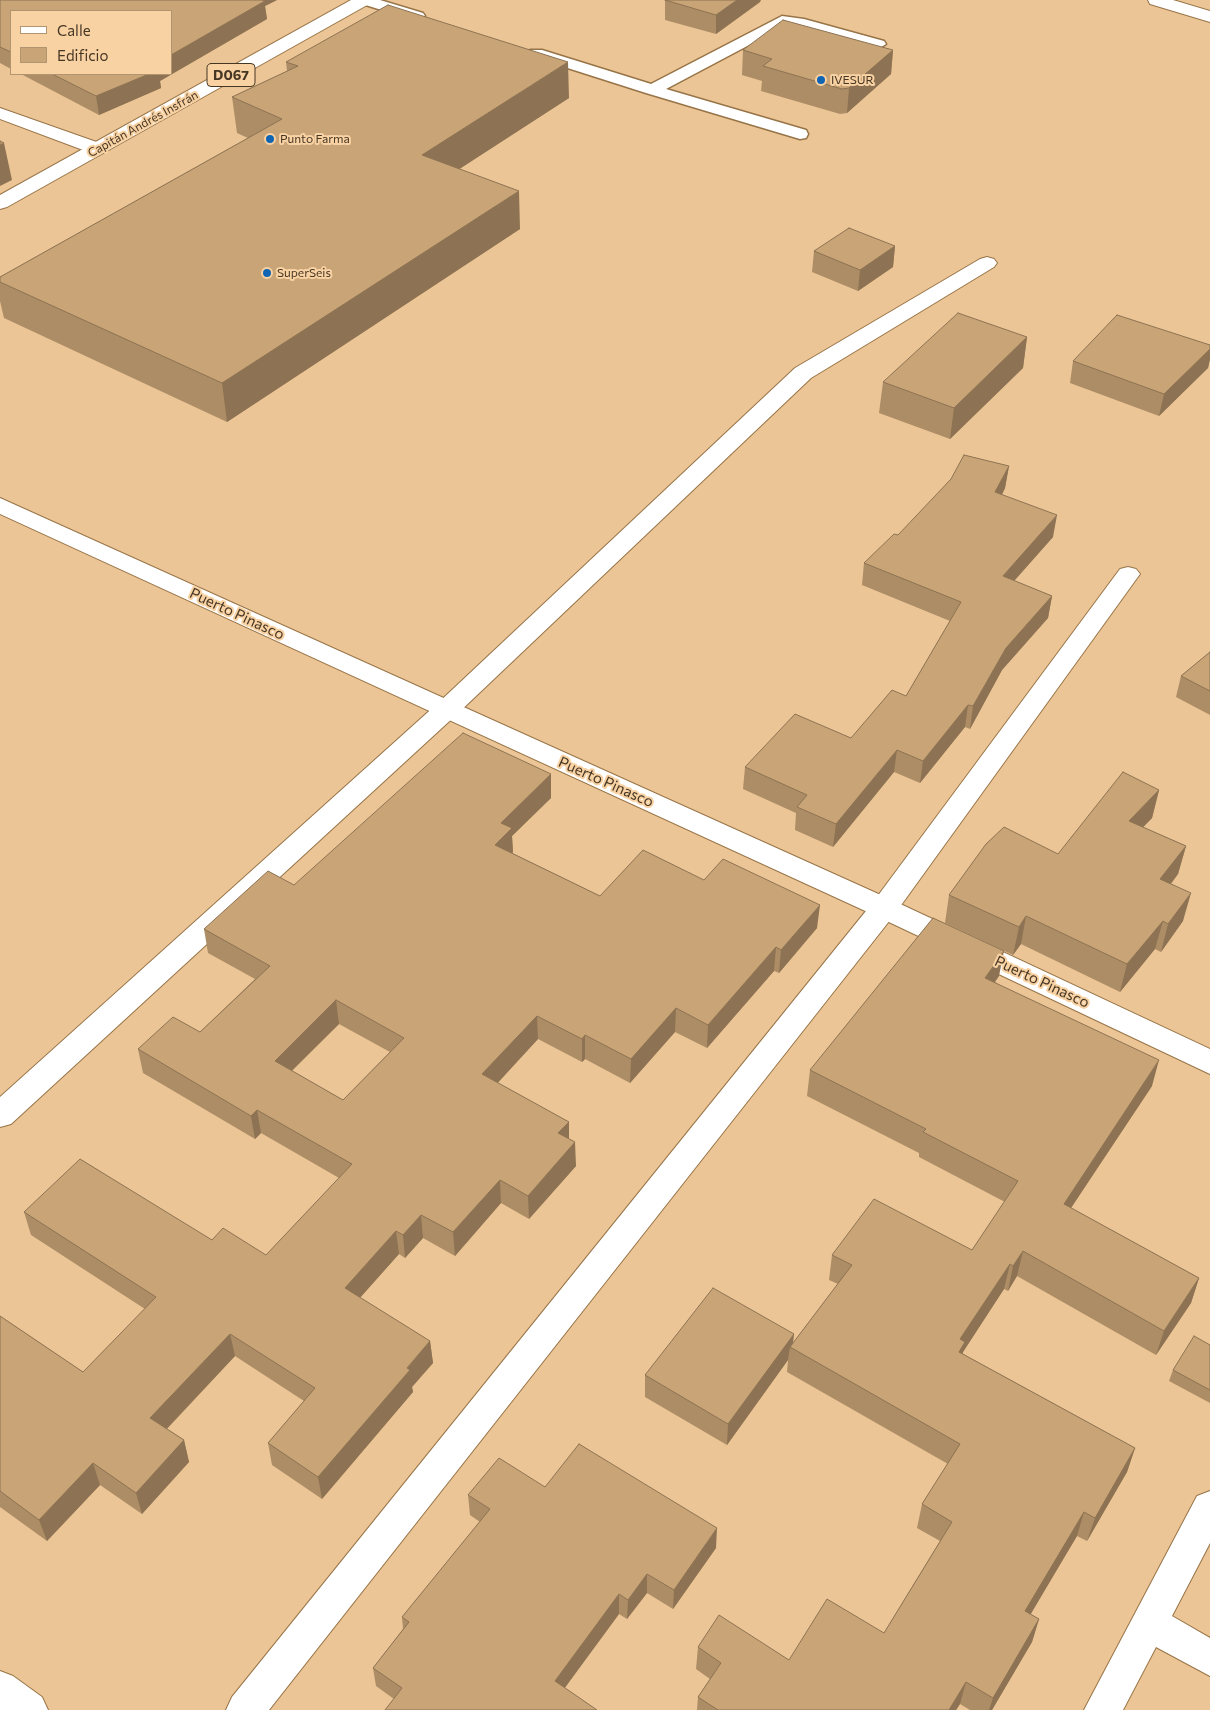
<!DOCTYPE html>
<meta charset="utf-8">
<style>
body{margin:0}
#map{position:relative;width:1210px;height:1710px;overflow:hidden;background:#ecc596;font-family:Commissioner,sans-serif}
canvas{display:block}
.legend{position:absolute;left:10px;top:10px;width:162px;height:65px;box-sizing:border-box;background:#f9d2a3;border:1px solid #b19470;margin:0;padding:6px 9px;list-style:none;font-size:15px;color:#463724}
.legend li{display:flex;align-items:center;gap:10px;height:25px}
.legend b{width:25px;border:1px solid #b19470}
</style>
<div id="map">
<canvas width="1210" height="1710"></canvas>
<ul class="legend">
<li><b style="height:6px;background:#fff"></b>Calle</li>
<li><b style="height:14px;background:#c9a476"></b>Edificio</li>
</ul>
</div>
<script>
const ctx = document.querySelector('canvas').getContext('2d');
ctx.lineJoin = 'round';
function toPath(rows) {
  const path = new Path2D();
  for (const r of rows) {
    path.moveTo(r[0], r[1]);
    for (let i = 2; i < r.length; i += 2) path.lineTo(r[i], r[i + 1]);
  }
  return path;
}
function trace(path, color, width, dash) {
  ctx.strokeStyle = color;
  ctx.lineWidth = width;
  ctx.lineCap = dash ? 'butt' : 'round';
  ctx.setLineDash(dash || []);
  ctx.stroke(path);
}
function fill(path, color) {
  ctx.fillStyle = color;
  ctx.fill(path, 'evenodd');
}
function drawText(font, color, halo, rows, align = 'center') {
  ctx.font = font + ' Commissioner,sans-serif';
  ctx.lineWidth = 4;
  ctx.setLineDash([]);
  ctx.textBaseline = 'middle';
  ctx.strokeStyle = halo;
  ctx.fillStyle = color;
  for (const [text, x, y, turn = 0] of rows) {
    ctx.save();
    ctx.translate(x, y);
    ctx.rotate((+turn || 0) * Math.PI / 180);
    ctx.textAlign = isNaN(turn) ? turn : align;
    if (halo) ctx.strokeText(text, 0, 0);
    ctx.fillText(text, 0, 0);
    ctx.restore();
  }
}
const service = toPath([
 [356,0,380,0,423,13,425,16,417,21,359,3,356,0],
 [782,16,804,19,884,41,886,44,878,49,797,27,785,26,666,89,806,130,808,134,806,138,800,139,646,93,530,56,528,53,530,50,542,50,651,84,782,16]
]);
const minor = toPath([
 [1148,0,1173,0,1210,11,1210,22,1150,4,1148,0],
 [987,257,994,259,997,263,994,267,811,378,455,716,11,1124,0,1127,0,1097,437,704,795,368,980,259,987,257],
 [1128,567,1136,569,1140,574,894,915,269,1710,226,1710,232,1697,874,901,1120,569,1128,567],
 [1210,1491,1210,1543,1172,1616,1210,1638,1210,1676,1156,1647,1123,1710,1084,1710,1197,1496,1210,1491],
 [0,1671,13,1676,42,1697,48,1710,0,1710,0,1671]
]);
const tertiary = toPath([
 [0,108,105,145,107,149,105,153,91,153,0,119,0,108],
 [0,498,894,901,1210,1049,1210,1074,874,915,0,514,0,498]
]);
const primary = toPath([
 [351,0,371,0,369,4,7,207,0,209,0,195,351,0]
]);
const wall = toPath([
 [0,0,277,0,265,6,267,19,160,81,161,88,99,115,21,74,171,74,11,11,11,69,0,63],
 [665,0,760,2,716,34,665,20],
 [743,50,893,50,891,74,847,113,840,114,761,91,762,81,742,75],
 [286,62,569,98,459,169,520,229,227,422,4,318,0,301,0,277,248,138,237,133,232,97,287,71],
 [895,246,893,267,858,291,812,272,814,251],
 [1027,337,1023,368,950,439,879,413,883,382],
 [1210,345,1210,359,1208,368,1159,416,1070,383,1073,361],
 [1009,466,1005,488,1002,495,1053,537,1014,581,1052,596,1048,618,1002,670,970,729,965,727,920,783,894,772,833,847,795,830,796,813,743,789,745,767,851,738,906,696,950,621,862,585,864,563,898,535],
 [1210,652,1210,715,1176,697,1181,676],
 [551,774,551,798,512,836,513,852,512,853,600,896,704,880,817,928,779,973,774,971,707,1048,675,1032,630,1083,585,1059,582,1062,538,1039,497,1083,569,1122,569,1139,576,1166,529,1219,501,1203,455,1256,423,1238,405,1258,399,1254,360,1298,430,1341,433,1363,412,1387,413,1392,322,1499,272,1465,268,1443,304,1401,235,1356,167,1429,184,1440,189,1462,142,1514,100,1485,47,1541,0,1507,0,1316,83,1372,145,1309,31,1235,24,1212,212,1240,266,1255,339,1178,261,1133,255,1139,143,1073,138,1049,200,1032,255,979,208,953,204,929,294,885],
 [339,1024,390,1052,343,1100,292,1071],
 [1159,790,1152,818,1143,827,1186,846,1178,874,1171,884,1183,921,1161,952,1155,949,1120,992,1021,944,1013,955,945,923,949,895,1058,854],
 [999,976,995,982,1152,1086,1071,1208,1199,1278,1191,1303,1156,1355,1017,1276,1008,1291,1004,1289,963,1352,963,1354,1135,1448,1127,1472,1087,1541,1077,1536,1030,1614,1039,1619,1032,1642,992,1710,970,1710,960,1704,956,1710,697,1710,698,1697,710,1679,696,1669,698,1647,789,1660,884,1633,940,1541,917,1528,922,1504,948,1464,787,1372,788,1360,727,1445,645,1397,645,1375,794,1334,793,1343,838,1284,829,1280,832,1255,972,1250,1005,1202,919,1157,919,1153,807,1096,810,1070],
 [1210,1345,1210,1403,1169,1381,1173,1370],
 [545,1487,716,1548,673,1609,647,1593,627,1619,619,1614,565,1687,394,1699,376,1686,373,1668,403,1629,402,1617,480,1522,470,1515,468,1495]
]);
const shadedWall = toPath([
 [250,0,277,0,265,6,267,19,160,81,161,88,99,115,96,96,149,74,171,74,171,55],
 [737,0,761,0,760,2,716,34,716,15],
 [893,50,891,74,847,113,849,88],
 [568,62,569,98,424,192,422,155],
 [4,143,12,180,0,186,0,145],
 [519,191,520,229,227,422,222,383],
 [895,246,893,267,858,291,860,270],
 [1027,337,1023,368,950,439,954,408],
 [1210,349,1210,359,1208,368,1159,416,1164,394],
 [1009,466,1005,488,992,514,995,492],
 [1057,515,1053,537,999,598,1003,576],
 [1052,596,1048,618,1002,670,970,729,973,706,1006,648],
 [968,705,965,727,920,783,923,761],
 [897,750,894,772,833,847,836,824],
 [551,774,551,798,512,836,513,852,496,869,495,845,501,823],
 [1159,790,1152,818,1122,849,1129,821],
 [1186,846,1178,874,1153,907,1160,879],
 [1191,893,1183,921,1161,952,1168,924],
 [820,905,817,928,779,973,781,950],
 [1026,916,1021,944,1013,955,1019,927],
 [1163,921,1155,949,1120,992,1127,964],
 [776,947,774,971,707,1048,708,1025],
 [1004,951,999,976,980,1003,985,978],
 [336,1000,339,1024,278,1084,275,1061],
 [676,1008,675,1032,630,1083,631,1059],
 [537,1016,538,1039,484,1098,482,1074],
 [585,1035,585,1059,582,1062,582,1039],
 [1159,1060,1152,1086,1057,1229,1064,1204],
 [257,1110,261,1133,255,1139,251,1116],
 [569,1122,569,1145,558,1133],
 [575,1142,576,1166,529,1219,528,1196],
 [500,1180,501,1203,455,1256,453,1232],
 [421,1215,423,1238,405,1258,403,1235],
 [396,1231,399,1254,348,1311,345,1288],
 [1023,1251,1017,1276,1008,1291,1013,1266],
 [1010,1264,1004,1289,963,1352,960,1366,954,1376,960,1339],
 [1199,1278,1191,1303,1156,1355,1164,1331],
 [230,1334,235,1356,156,1440,150,1418],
 [794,1334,792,1349,790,1347,788,1360,727,1445,728,1424],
 [430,1341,433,1363,412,1387,413,1392,322,1499,318,1477],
 [184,1440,189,1462,142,1514,136,1493],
 [1135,1448,1127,1472,1087,1541,1095,1518],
 [93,1463,100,1485,47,1541,39,1520],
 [1084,1512,1077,1536,1019,1634,1025,1611],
 [717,1528,716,1548,673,1609,674,1590],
 [647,1574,647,1593,627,1619,628,1600],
 [619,1594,619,1614,556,1700,555,1681],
 [1039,1619,1032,1642,992,1710,989,1710,993,1698],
 [966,1682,960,1704,956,1710,949,1710]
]);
const building = toPath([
 [0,0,262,0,265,1,171,55,171,11,11,11,11,52,0,47,0,0],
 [665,0,737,0,716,15,665,0],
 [388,5,568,62,422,155,519,191,222,383,0,282,0,277,282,119,232,97,298,66,286,62,388,5],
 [783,20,893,50,849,88,842,89,763,66,772,59,743,50,783,20],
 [52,74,149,74,96,96,52,74],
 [0,141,4,143,0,145,0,141],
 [849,228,895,246,860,270,814,251,849,228],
 [958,313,1027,337,954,408,883,382,958,313],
 [1117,315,1210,345,1210,349,1164,394,1073,361,1117,315],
 [964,455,1009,466,995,492,1057,515,1003,576,1052,596,1006,648,973,706,968,705,923,761,897,750,836,824,797,807,807,795,745,767,795,714,851,738,892,690,906,696,961,602,864,563,894,534,898,535,951,479,964,455],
 [1210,652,1210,691,1181,676,1210,652],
 [463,733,551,774,501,823,512,828,495,845,600,896,643,850,704,880,723,859,820,905,781,950,776,947,708,1025,676,1008,631,1059,585,1035,582,1039,537,1016,482,1074,569,1122,558,1133,575,1142,528,1196,500,1180,453,1232,421,1215,403,1235,396,1231,345,1288,430,1341,407,1368,410,1370,318,1477,268,1443,315,1388,230,1334,150,1418,184,1440,136,1493,93,1463,39,1520,0,1491,0,1316,83,1372,156,1297,24,1212,80,1159,212,1240,223,1228,266,1255,352,1164,257,1110,251,1116,138,1049,173,1017,200,1032,270,966,204,929,268,871,294,885,463,733],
 [336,1000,404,1038,343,1100,275,1061,336,1000],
 [1123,772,1159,790,1129,821,1186,846,1160,879,1191,893,1168,924,1163,921,1127,964,1026,916,1019,927,949,895,986,844,1004,827,1058,854,1123,772],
 [933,918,1004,951,985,978,1159,1060,1064,1204,1199,1278,1164,1331,1023,1251,1013,1266,1010,1264,960,1339,965,1342,959,1352,1135,1448,1095,1518,1084,1512,1025,1611,1039,1619,993,1698,966,1682,949,1710,718,1710,698,1697,721,1663,698,1647,719,1615,789,1660,827,1599,884,1633,952,1522,922,1504,960,1444,790,1347,852,1265,832,1255,874,1199,972,1250,1018,1181,923,1132,926,1129,810,1070,933,918],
 [713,1288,794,1334,728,1424,645,1375,713,1288],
 [1194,1336,1210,1345,1210,1390,1173,1370,1194,1336],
 [579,1444,717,1528,674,1590,647,1574,628,1600,619,1594,555,1681,597,1710,385,1710,402,1688,373,1668,409,1622,402,1617,490,1509,468,1495,499,1458,545,1487,579,1444]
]);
const markers = [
 [821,80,5,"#0f65b3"],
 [270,139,5,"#0f65b3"],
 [267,273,5,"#0f65b3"]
];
const farPoinames = [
 ["IVESUR",831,80],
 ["Punto Farma",280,139],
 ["SuperSeis",277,273]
];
const farStreetnames = [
 ["Capitán Andrés Insfrán",143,124,-29]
];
const shields = [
 [231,75,48]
];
const shieldNames = [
 ["D067",231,75]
];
const streetNames = [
 ["Puerto Pinasco",237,614,25],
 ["Puerto Pinasco",606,782,24],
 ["Puerto Pinasco",1042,982,25]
];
trace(service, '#977447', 3);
trace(minor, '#977447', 2);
trace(tertiary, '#977447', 2);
trace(primary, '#977447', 2);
fill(service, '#fff');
fill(minor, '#fff');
fill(tertiary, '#fff');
fill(primary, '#fff');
fill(wall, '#ad8d65');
fill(shadedWall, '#8d7353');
fill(building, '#c9a476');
trace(building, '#8d7353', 1);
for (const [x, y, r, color] of markers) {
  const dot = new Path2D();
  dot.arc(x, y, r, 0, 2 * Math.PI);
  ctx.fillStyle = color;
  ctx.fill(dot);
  trace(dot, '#f9d2a3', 2);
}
drawText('12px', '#463724', '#f9d2a3', farPoinames, 'left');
drawText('12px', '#463724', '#f9d2a3', farStreetnames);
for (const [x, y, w] of shields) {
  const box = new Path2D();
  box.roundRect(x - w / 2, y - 11.5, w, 23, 4);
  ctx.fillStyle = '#f9d2a3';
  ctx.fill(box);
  trace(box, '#463724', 1);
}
drawText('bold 14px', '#463724', null, shieldNames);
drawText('15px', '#463724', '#f9d2a3', streetNames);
</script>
